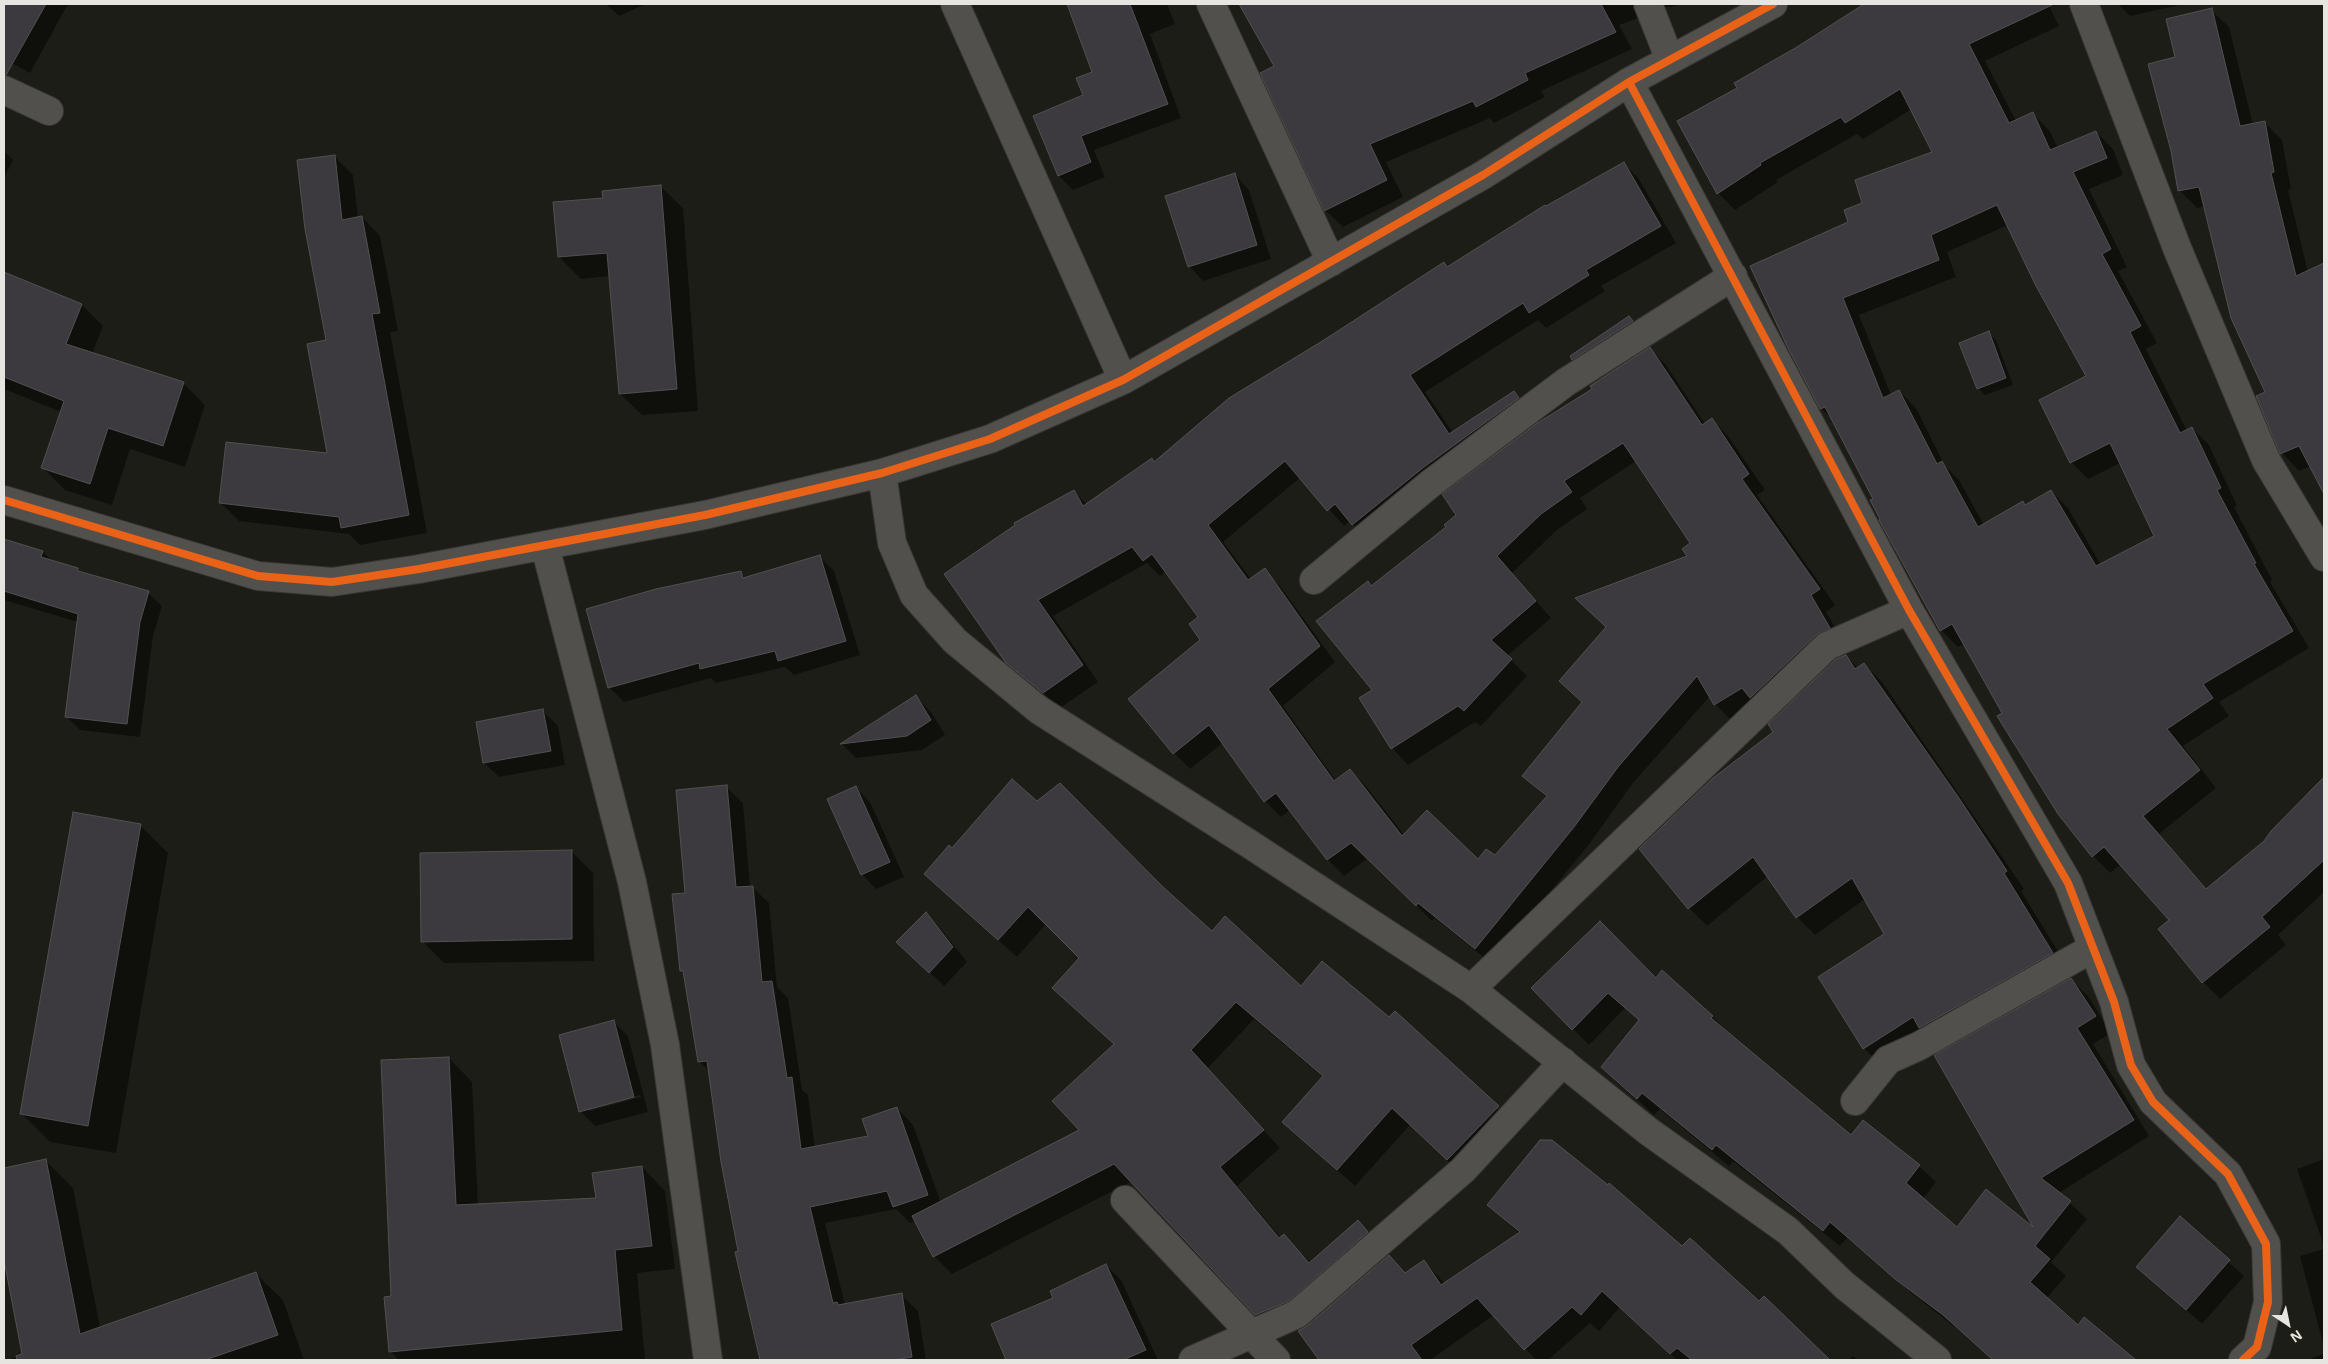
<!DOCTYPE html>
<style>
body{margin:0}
#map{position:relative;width:2328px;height:1364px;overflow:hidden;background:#1d1d18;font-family:Helvetica,sans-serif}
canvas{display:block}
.frame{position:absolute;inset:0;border:5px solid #e7e5df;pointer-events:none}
.north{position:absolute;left:2263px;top:1299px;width:50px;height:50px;-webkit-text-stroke:4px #201e15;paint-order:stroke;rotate:146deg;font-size:14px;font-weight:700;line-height:20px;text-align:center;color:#e7e5df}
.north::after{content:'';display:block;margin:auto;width:18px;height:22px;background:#e7e5df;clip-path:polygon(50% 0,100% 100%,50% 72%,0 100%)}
</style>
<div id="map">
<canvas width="2328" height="1364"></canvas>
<div class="frame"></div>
<div class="north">N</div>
</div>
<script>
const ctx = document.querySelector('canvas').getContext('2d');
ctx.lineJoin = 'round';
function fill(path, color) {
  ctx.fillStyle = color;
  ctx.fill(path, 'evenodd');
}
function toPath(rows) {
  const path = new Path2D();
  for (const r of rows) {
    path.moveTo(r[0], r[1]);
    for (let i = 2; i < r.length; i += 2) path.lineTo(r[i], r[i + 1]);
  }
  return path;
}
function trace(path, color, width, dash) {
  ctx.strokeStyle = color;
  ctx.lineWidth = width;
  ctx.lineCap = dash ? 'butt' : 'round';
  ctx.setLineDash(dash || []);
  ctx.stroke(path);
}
const shadow = toPath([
 [4,4,68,4,30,73,4,59],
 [606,4,646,4,619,16],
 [1068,4,1167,4,1175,24,1150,34,1181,118,1094,150,1105,177,1073,190,1059,176,1034,116,1084,96,1094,73],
 [1248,4,1420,4,1433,39,1502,4,1679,4,1671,7,1660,6,1652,13,1619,25,1632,49,1541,91,1545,97,1494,123,1490,118,1386,162,1403,197,1343,227,1325,210,1276,66,1242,7],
 [1880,4,2048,4,2059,26,1985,61,2016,121,2032,113,2049,130,2058,148,2096,132,2113,149,2123,175,2089,189,2127,267,2118,271,2157,343,2146,349,2187,431,2192,428,2209,445,2237,506,2234,507,2272,580,2270,582,2309,648,2219,702,2229,716,2183,746,2216,788,2159,834,2207,890,2265,842,2272,832,2324,779,2324,892,2278,935,2286,945,2220,999,2203,982,2171,920,2121,864,2110,873,2093,856,2003,713,1964,644,1958,647,1941,630,1833,420,1821,408,1850,223,1864,204,1934,153,1912,109,1863,139,1857,134,1776,180,1778,182,1735,210,1718,193,1739,88,1853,15],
 [2008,225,2088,376,2071,462,2088,479,2120,463,2155,536,2101,565,2068,508,2051,491,1984,525,1959,480,1945,466,1916,408,1899,391,1891,395,1859,315,1956,277,1947,252],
 [2118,4,2184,4,2130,16],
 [2211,10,2229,27,2253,125,2265,123,2282,140,2291,189,2288,190,2308,272,2324,265,2324,491,2311,466,2299,471,2282,453,2267,393,2205,206,2197,208,2179,190,2176,58],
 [4,151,13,160,4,178],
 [334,156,353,175,358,218,362,217,380,236,398,331,390,332,427,533,360,545,349,534,239,521,221,503,328,454,327,341],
 [1623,163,1639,179,1676,243,1601,286,1605,291,1546,328,1538,320,1425,392,1453,433,1514,392,1530,408,1369,540,1350,521,1344,526,1301,477,1223,542,1251,579,1264,570,1280,586,1335,662,1283,706,1336,781,1350,770,1366,786,1404,835,1478,861,1495,857,1547,798,1524,776,1583,703,1560,681,1607,628,1577,599,1689,557,1692,543,1636,461,1580,498,1587,509,1557,530,1512,573,1551,618,1507,656,1527,676,1481,726,1475,722,1408,765,1392,748,1361,699,1374,691,1368,582,1372,587,1448,527,1594,389,1650,349,1666,365,1705,424,1712,420,1728,436,1765,490,1757,495,1835,605,1826,612,1845,644,1731,720,1715,704,1710,696,1633,783,1590,843,1492,964,1435,918,1432,921,1368,858,1344,876,1328,860,1290,810,1281,817,1265,801,1223,743,1190,769,1174,753,1130,699,1202,640,1200,617,1166,571,1160,576,1147,563,1053,616,1098,682,1060,708,1007,662,1074,491,1087,505,1152,460,1155,463,1325,341,1444,263,1448,268],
 [1235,175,1249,190,1271,259,1203,281,1189,266],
 [661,187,683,208,698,411,642,415,620,394,611,276,581,279,559,257,605,199],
 [10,276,82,305,103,326,92,354,183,383,205,405,185,467,130,449,112,505,65,490,43,468,61,412,4,389,4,290],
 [1629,317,1636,324,1580,366,1573,359],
 [1988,333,1996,340,2013,385,1985,395,1978,388],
 [4,540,43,552,53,562,78,569,82,573,148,593,162,606,153,636,140,737,80,730,66,716,78,622,4,600],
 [819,556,834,571,860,655,794,675,785,667,716,683,711,678,624,702,610,688,588,609,740,572,746,578],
 [1846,656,1858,668,1864,664,1882,682,2024,889,2021,891,2070,971,1882,1066,1864,1048,1885,934,1865,899,1815,935,1797,917,1768,876,1707,926,1689,908,1641,849,1775,732],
 [916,697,931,712,945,735,922,750,856,758,842,744],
 [543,711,558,726,565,765,499,777,484,763],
 [726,787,743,803,750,887,752,887,769,903,777,987,788,998,802,1090,808,1095,815,1148,869,1137,897,1108,913,1125,941,1203,1081,1130,1115,1045,1053,988,1080,958,1046,924,1017,957,926,874,952,849,1037,803,1164,889,1212,932,1301,988,1389,1019,1395,1013,1515,1125,1465,1177,1410,1125,1355,1186,1284,1122,1324,1078,1254,1019,1207,1069,1280,1148,1237,1186,1281,1238,1284,1235,1311,1263,1357,1222,1375,1239,1274,1332,1132,1181,952,1274,934,1256,916,1221,910,1223,896,1209,825,1223,845,1305,901,1295,918,1311,926,1360,762,1360,737,1252,740,1252,710,1072,700,1062,685,975,681,971,687,894],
 [856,788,870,802,904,877,876,889,862,874],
 [140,825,168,853,116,1153,50,1142,22,1114],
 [571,851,593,873,594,961,444,963,422,941],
 [926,913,940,928,967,962,944,986,913,956],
 [1656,979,1712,1016,1729,1033,1851,1136,1919,1166,1936,1182,1923,1199,1957,1229,2037,1232,1936,1056,2071,980,2088,996,2111,1033,2093,1044,2149,1136,2059,1193,2087,1219,2051,1262,2066,1276,2046,1299,2078,1327,2084,1319,2135,1360,1993,1360,1961,1332,1914,1295,1847,1238,1840,1246,1733,1161,1729,1166,1660,1109,1654,1115,1619,1083,1602,1067,1640,1021,1625,1008,1589,1045,1533,988],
 [614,1022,628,1036,648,1112,595,1126,580,1111],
 [640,1095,641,1097,589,1111,589,1108],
 [449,1058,472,1082,478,1205,597,1200,642,1167,665,1191,675,1269,637,1273,645,1360,399,1360,390,1351,392,1297],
 [2324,1159,2324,1246,2297,1169],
 [46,1161,73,1188,100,1328,255,1273,283,1300,304,1360,7,1360,23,1355,4,1253,4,1169],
 [1488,1205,1682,1248,1759,1303,1764,1298,1828,1360,1677,1360,1620,1307,1599,1331,1590,1323,1548,1360,1536,1360,1494,1315,1430,1360,1321,1360,1300,1331,1308,1327,1389,1257,1406,1274,1424,1261,1445,1284,1520,1234],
 [2180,1218,2244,1276,2202,1324,2138,1267],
 [2324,1249,2324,1347,2300,1256],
 [1106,1265,1121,1280,1158,1360,1007,1360,992,1325,1054,1298],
 [2324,1354,2324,1360,2312,1360,2312,1358],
 [1853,1356,1857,1360,1849,1360]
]);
const building = toPath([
 [4,4,46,4,6,75,4,75,4,4],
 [1067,4,1130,4,1168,104,1081,136,1091,162,1058,176,1033,116,1083,95,1076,78,1092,72,1067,4],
 [1239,4,1601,4,1616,32,1525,73,1528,80,1476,107,1473,101,1370,144,1387,180,1324,211,1260,73,1274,66,1239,4],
 [1864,4,2054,4,1969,44,2009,123,2033,112,2050,150,2096,131,2107,158,2073,172,2111,249,2102,254,2141,326,2130,332,2180,433,2192,427,2221,488,2217,490,2256,563,2254,564,2293,631,2203,684,2213,698,2167,729,2200,770,2143,816,2206,889,2264,841,2271,831,2324,777,2324,860,2262,917,2270,927,2202,983,2158,929,2169,920,2104,847,2092,857,2058,814,1997,716,2002,713,1952,624,1940,631,1879,520,1880,519,1870,500,1873,499,1825,407,1820,409,1787,346,1750,266,1848,222,1844,210,1862,203,1855,180,1932,152,1900,89,1845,123,1841,117,1760,163,1761,165,1717,194,1677,121,1737,88,1734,83,1797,47,1864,4],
 [1997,205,2036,286,2086,376,2039,400,2070,463,2110,443,2154,536,2096,566,2051,490,2025,505,2023,501,1978,527,1942,461,1937,464,1899,390,1883,398,1843,298,1939,260,1931,235,1997,205],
 [2212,8,2240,126,2265,121,2274,172,2271,173,2296,276,2324,263,2324,494,2299,446,2280,454,2256,396,2265,392,2231,318,2199,187,2178,191,2171,151,2148,64,2175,57,2166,19,2212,8],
 [335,155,342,220,362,216,380,313,372,314,409,515,341,528,339,517,219,503,226,442,327,453,307,344,326,340,305,229,297,160,335,155],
 [1624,162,1661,226,1586,270,1589,275,1529,313,1523,303,1410,375,1449,434,1514,391,1519,398,1424,467,1352,525,1335,504,1327,511,1285,461,1208,525,1248,580,1265,568,1320,646,1268,689,1334,781,1350,769,1402,836,1427,810,1478,859,1486,849,1495,855,1547,796,1522,776,1582,702,1559,681,1606,627,1575,598,1687,556,1682,549,1690,543,1623,443,1564,481,1572,492,1541,514,1497,556,1536,601,1491,640,1512,659,1464,711,1458,706,1391,749,1359,698,1372,690,1316,621,1368,581,1371,586,1446,527,1444,525,1456,515,1442,494,1536,424,1592,389,1590,386,1650,347,1702,425,1712,418,1749,474,1742,479,1820,589,1811,595,1830,628,1816,635,1750,698,1742,688,1714,705,1697,676,1618,767,1574,827,1475,949,1418,903,1416,906,1351,843,1327,860,1276,793,1264,802,1209,725,1173,754,1128,699,1200,640,1189,624,1198,617,1152,554,1143,561,1132,547,1038,600,1083,665,1043,693,1006,663,944,574,1015,525,1014,523,1074,490,1083,506,1152,458,1154,462,1229,398,1324,340,1444,262,1447,267,1545,205,1546,206,1624,162],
 [1235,173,1257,245,1188,267,1165,196,1235,173],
 [661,185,677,389,619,394,607,253,558,257,553,202,603,198,602,191,661,185],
 [4,272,82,304,66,344,184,382,163,446,108,428,90,484,41,468,64,401,4,377,4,272],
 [1629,316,1633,321,1572,360,1570,356,1629,316],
 [1989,331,2006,378,1977,389,1959,343,1989,331],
 [4,539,43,551,41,557,78,568,78,571,149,591,140,622,127,724,65,717,78,614,4,591,4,539],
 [820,555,846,641,778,661,775,651,700,669,699,663,608,688,586,609,656,589,741,571,743,578,820,555],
 [1846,655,1855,669,1864,663,1959,798,2007,871,2004,873,2053,953,1919,1028,1913,1017,1863,1049,1818,977,1884,934,1852,878,1796,918,1753,857,1688,909,1639,849,1713,778,1773,732,1768,724,1836,659,1846,655],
 [916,695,931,720,907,736,840,744,916,695],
 [543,709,551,751,483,763,476,722,543,709],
 [1012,779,1037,801,1060,783,1163,887,1212,931,1225,916,1301,986,1322,961,1389,1017,1395,1011,1499,1106,1447,1160,1392,1108,1337,1170,1282,1122,1323,1076,1236,1002,1191,1050,1264,1130,1220,1167,1279,1238,1284,1234,1309,1263,1358,1220,1368,1232,1289,1301,1255,1315,1114,1164,933,1257,912,1216,1079,1130,1052,1101,1114,1044,1052,988,1079,958,1028,907,998,940,924,874,949,845,952,848,1012,779],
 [727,785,736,887,753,886,762,982,772,981,787,1078,792,1077,801,1149,868,1136,862,1119,897,1107,928,1195,893,1207,887,1191,810,1207,833,1303,837,1302,838,1305,902,1293,912,1357,893,1360,760,1360,735,1252,738,1251,721,1162,707,1061,698,1062,683,971,680,971,672,894,685,893,676,790,727,785],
 [856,786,890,862,861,875,827,799,856,786],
 [73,812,141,824,88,1126,20,1114,73,812],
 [572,850,572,939,421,942,420,853,572,850],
 [926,912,953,947,929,973,896,942,926,912],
 [1600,921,1656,978,1662,970,1713,1016,1711,1018,1851,1135,1863,1120,1920,1165,1906,1183,1957,1227,1986,1189,2033,1227,1934,1055,2071,978,2096,1016,2077,1028,2134,1120,2041,1178,2071,1201,2035,1246,2050,1259,2030,1282,2078,1325,2084,1317,2136,1360,1993,1360,1943,1315,1895,1279,1830,1222,1823,1231,1716,1145,1712,1150,1642,1093,1637,1099,1601,1067,1639,1020,1608,993,1572,1030,1531,988,1600,921],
 [614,1020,634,1097,579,1112,559,1035,614,1020],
 [449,1057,456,1205,596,1198,592,1173,642,1166,652,1246,615,1250,622,1330,389,1352,384,1297,391,1296,381,1060,449,1057],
 [1540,1140,1552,1140,1608,1185,1609,1183,1682,1246,1690,1238,1759,1301,1764,1296,1830,1360,1692,1360,1677,1348,1670,1354,1602,1291,1581,1315,1572,1307,1524,1350,1477,1298,1411,1345,1422,1360,1319,1360,1298,1331,1307,1326,1389,1255,1405,1273,1424,1260,1441,1285,1520,1232,1487,1205,1540,1140],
 [46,1159,80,1334,256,1272,278,1335,205,1360,17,1360,16,1356,22,1354,4,1260,4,1168,46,1159],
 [2180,1216,2230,1260,2186,1310,2136,1267,2180,1216],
 [1106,1264,1146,1350,1123,1360,1006,1360,991,1324,1053,1298,1050,1291,1106,1264]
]);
const minor = toPath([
 [955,4,1123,380],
 [1211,4,1331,262],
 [1648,4,1670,60],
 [2084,4,2177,248,2266,460,2324,557],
 [1629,82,1909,610,2068,883,2114,1002,2131,1065,2153,1102,2228,1174,2266,1244,2268,1302,2257,1347,2243,1360],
 [4,90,49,111],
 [882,473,892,543,914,595,955,641,1039,710,1248,843,1471,989,1648,1131,1788,1231,1844,1285,1937,1360],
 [4,500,258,576,332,582,419,569,705,515,882,473,990,439,1123,380,1483,175,1629,82,1773,4],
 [545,546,632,882,665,1045,708,1360],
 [1314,580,1430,484,1566,382,1733,276],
 [1471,989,1827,646,1909,610],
 [1855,1101,1888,1060,1919,1046,2093,948],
 [1125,1200,1276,1360],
 [1193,1360,1297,1314,1463,1170,1563,1062]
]);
const cycleway = toPath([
 [1629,82,1909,610,2068,883,2114,1002,2131,1065,2153,1102,2228,1174,2266,1244,2268,1302,2257,1347,2243,1360],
 [4,500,258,576,332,582,419,569,705,515,882,473,990,439,1123,380,1483,175,1629,82,1773,4]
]);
fill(shadow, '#0007');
fill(building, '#3c3a3e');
trace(building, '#515151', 1);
trace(minor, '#383734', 30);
trace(minor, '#51504c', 28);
trace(cycleway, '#ea6118', 8);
</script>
